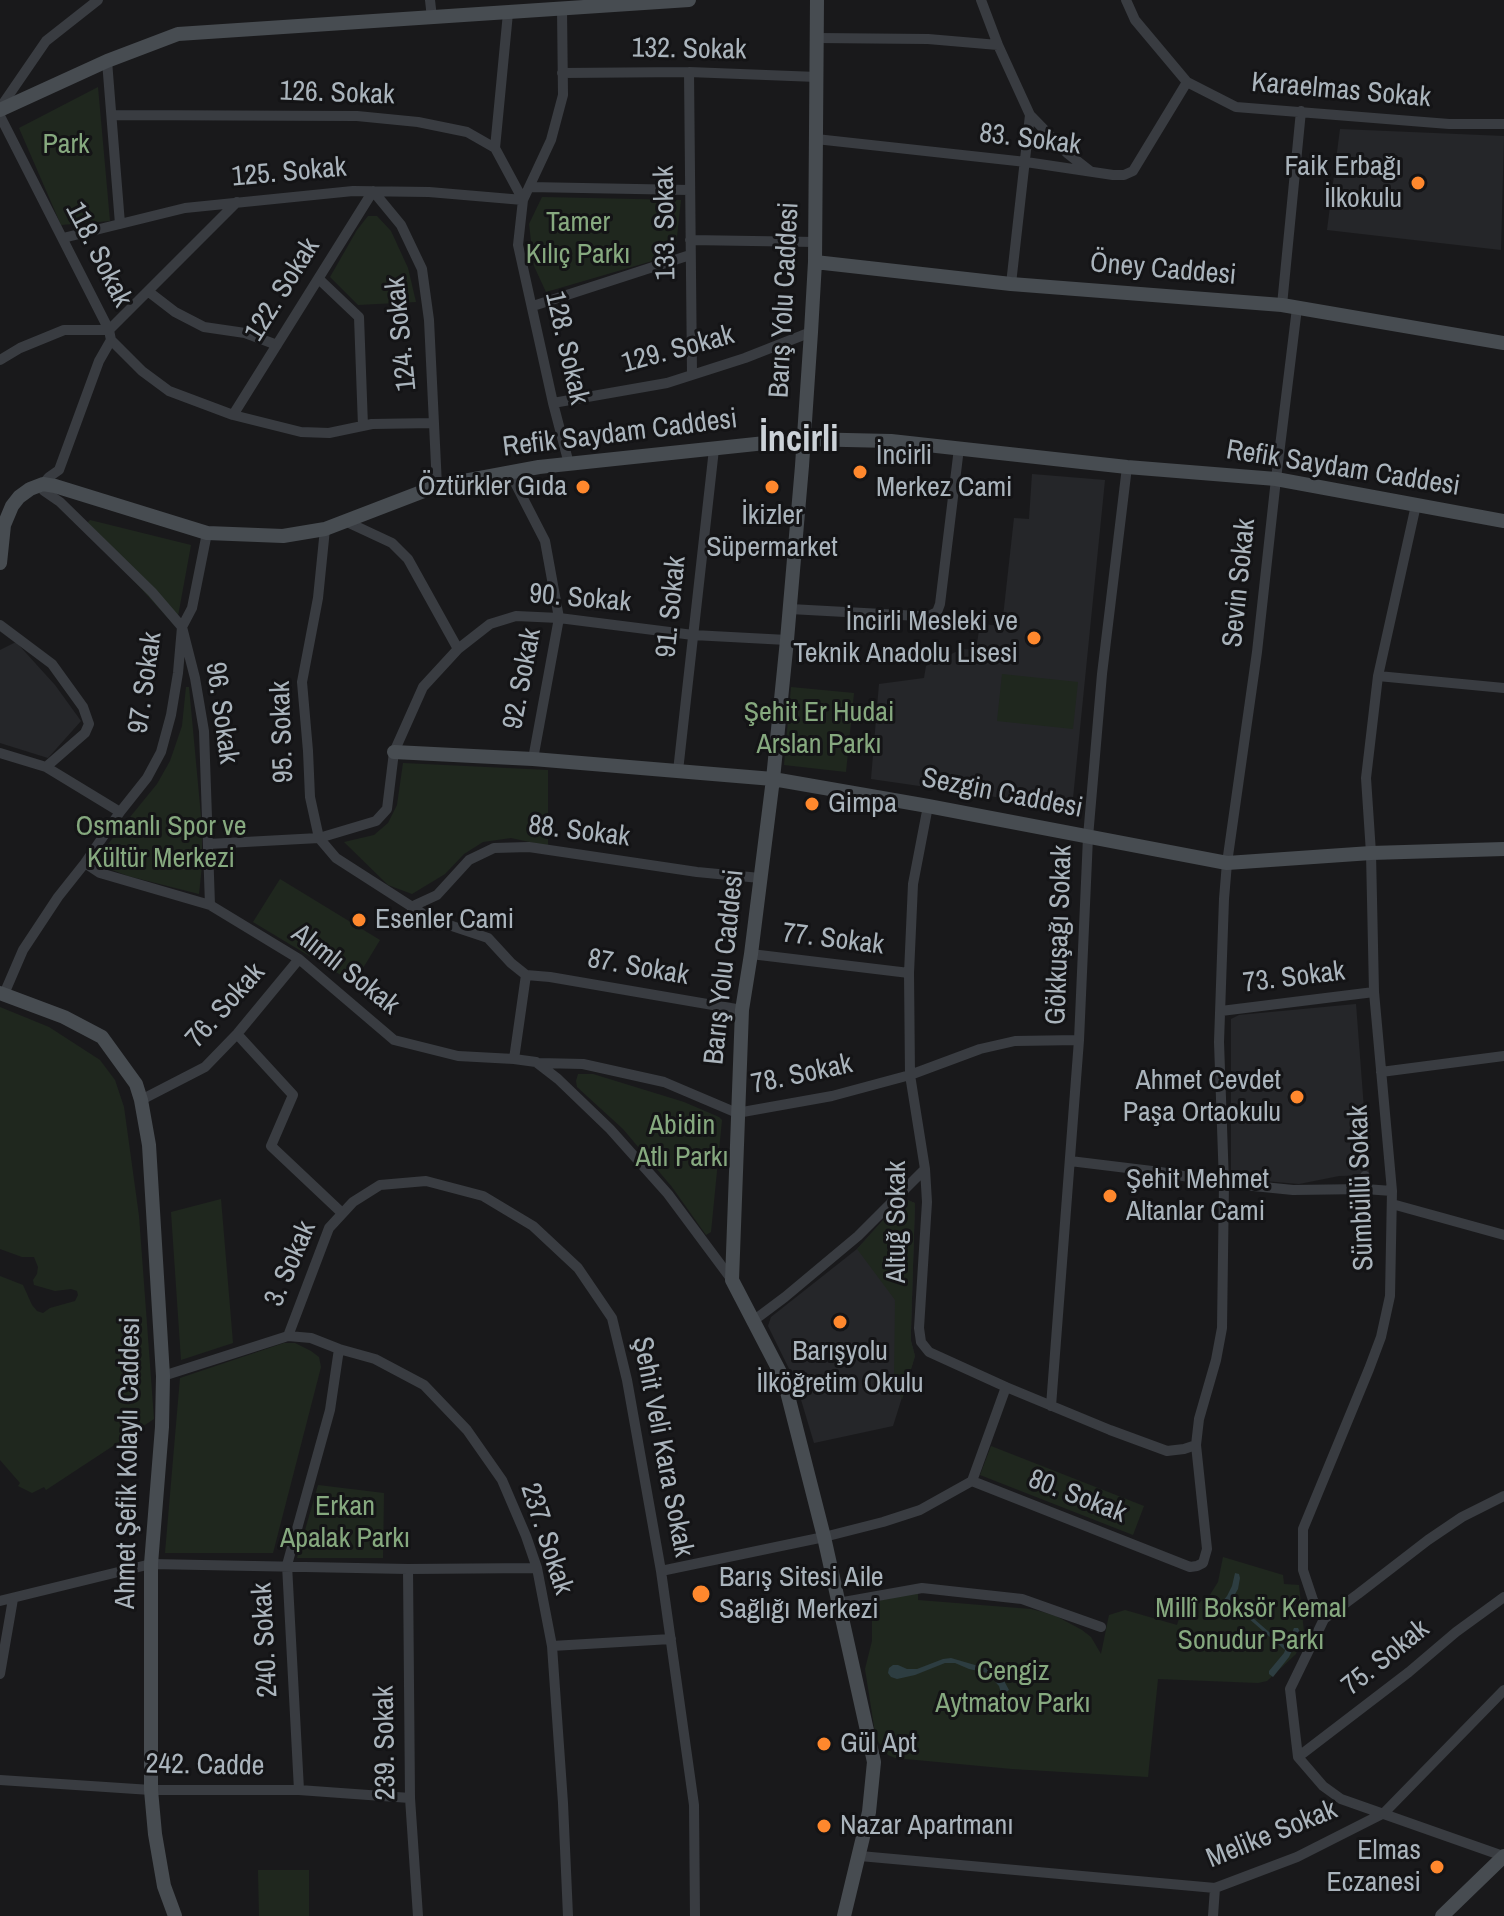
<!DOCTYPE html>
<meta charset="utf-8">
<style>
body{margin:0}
canvas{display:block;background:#19191b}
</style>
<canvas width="1504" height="1916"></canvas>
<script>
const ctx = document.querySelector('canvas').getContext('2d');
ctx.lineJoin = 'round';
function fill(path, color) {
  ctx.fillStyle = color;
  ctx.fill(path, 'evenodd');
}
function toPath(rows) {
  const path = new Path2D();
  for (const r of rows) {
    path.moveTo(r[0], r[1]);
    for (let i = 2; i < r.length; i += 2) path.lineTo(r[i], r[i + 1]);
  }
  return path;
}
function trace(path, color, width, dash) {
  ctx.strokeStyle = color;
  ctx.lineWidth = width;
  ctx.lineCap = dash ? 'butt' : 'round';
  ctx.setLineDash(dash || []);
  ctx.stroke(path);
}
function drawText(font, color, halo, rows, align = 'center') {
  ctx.font = font + ' "Archivo Narrow",sans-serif';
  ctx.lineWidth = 6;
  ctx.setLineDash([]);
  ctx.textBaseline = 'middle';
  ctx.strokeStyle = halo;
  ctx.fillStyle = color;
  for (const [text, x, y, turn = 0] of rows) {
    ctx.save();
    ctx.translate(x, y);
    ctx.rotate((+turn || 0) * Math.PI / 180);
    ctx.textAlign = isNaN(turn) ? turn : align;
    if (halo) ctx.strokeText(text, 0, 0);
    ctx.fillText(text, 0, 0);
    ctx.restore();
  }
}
const built = toPath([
 [1340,129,1504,136,1501,250,1327,230],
 [1032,474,1105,480,1072,808,871,779,879,684,924,678,926,666,962,649,976,650,980,624,1002,626,1014,518,1029,519],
 [16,642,55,685,81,721,48,758,0,743,0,650],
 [1356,1004,1369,1175,1339,1176,1299,1184,1231,1178,1231,1019,1239,1015],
 [903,1198,915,1203,911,1332,911,1341,915,1356,893,1426,814,1443,796,1383,768,1326,771,1317,857,1249]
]);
const green = toPath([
 [98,87,110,221,61,225,19,128],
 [542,197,681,200,676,246,666,257,546,292,534,266,529,224],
 [368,216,377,216,391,231,408,268,416,302,358,305,330,277,357,230],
 [90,520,191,545,176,627,84,526],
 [1002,674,1078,682,1073,729,997,721],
 [186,687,189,687,202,827,202,866,199,894,128,876,104,867,95,860,157,784,170,761,182,726],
 [791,687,854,693,846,772,784,765],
 [403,763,548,770,548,846,511,838,483,842,464,854,445,874,412,894,388,885,344,842,374,835,388,823,397,805],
 [280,879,380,940,354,983,253,922],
 [0,1007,49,1027,100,1060,115,1080,124,1107,139,1216,154,1419,46,1490,44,1487,32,1493,18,1486,20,1483,0,1460,0,1276,23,1285,32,1305,37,1311,43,1313,50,1308,75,1301,78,1295,77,1291,71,1289,55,1291,34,1285,33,1280,37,1274,38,1267,34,1257,22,1257,0,1249],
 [578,1074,593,1074,684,1102,719,1117,722,1120,711,1232,706,1235,672,1187,623,1129,577,1087,576,1081],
 [903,1198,915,1203,911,1332,911,1341,915,1356,902,1400,894,1382,895,1300,857,1249],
 [221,1199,233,1343,181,1360,171,1212],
 [284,1343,295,1343,311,1351,319,1357,321,1367,273,1553,165,1553,180,1378],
 [991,1446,1144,1506,1133,1535,980,1475],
 [318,1485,384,1493,383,1558,297,1558],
 [1223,1557,1283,1575,1284,1584,1299,1585,1304,1632,1296,1654,1267,1681,1258,1683,1158,1679,1148,1777,1012,1769,895,1758,888,1755,876,1739,865,1669,872,1641,872,1621,869,1607,877,1601,918,1592,918,1600,1031,1609,1043,1612,1056,1616,1082,1630,1091,1637,1101,1654,1109,1615,1125,1610,1177,1625,1184,1602,1196,1603,1208,1598,1218,1582],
 [258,1870,309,1870,309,1916,259,1916]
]);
const water = toPath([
 [1235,1573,1239,1574,1240,1578,1238,1589,1231,1601,1218,1608,1206,1609,1206,1604,1223,1601,1227,1596,1232,1586],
 [1294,1628,1298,1628,1300,1632,1297,1640,1289,1657,1273,1677,1269,1674,1269,1671,1284,1653],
 [951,1658,992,1670,1002,1677,1009,1690,1004,1694,1001,1693,999,1686,987,1673,969,1669,955,1663,945,1663,915,1675,897,1679,891,1677,888,1673,889,1668,893,1665,898,1665,907,1669,917,1669,943,1659]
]);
const stream = toPath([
 [1231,1601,1285,1648]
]);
const street = toPath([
 [430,0,432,18],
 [981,0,998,45,1030,115,1011,284],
 [1126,0,1135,20,1187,82,1236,107,1449,124,1504,124],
 [562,9,563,95,551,140,523,200,518,245,553,403,569,464],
 [817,38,928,39,998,45],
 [107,61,120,224],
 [689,72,692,374],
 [562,73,689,72,817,77],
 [0,108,46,41,98,0],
 [112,115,357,116,418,122,467,132,495,148,523,200],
 [1030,115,1067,153,1090,171],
 [0,116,109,330],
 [816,139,1026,162,1113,175,1124,175,1133,171,1187,82],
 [495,148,508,13],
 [529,187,689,190],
 [237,202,109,330,111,340,142,371,169,391,233,415,301,432,329,433,372,424,434,423],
 [63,238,185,208,353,191,429,192,523,200],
 [690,240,815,242],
 [319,279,359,317,363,426],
 [149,292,175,312,204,327,245,333,277,345],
 [1282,305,1301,111],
 [533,306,690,255],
 [0,360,20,348,64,330,109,330],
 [553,403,667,383,745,358,811,332],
 [233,415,373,191,401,225,422,269,429,320,437,486],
 [510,473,545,541,559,618,533,759],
 [1416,505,1378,676,1366,778,1371,853,1374,992,1392,1191,1390,1296,1381,1337,1369,1369,1303,1529,1303,1570,1313,1600,1324,1619,1290,1689,1298,1757,1323,1786,1341,1799,1503,1856],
 [347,522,392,543,408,559,458,649],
 [325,529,318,598,302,682,308,751,310,797,319,838,336,858,431,919,488,938,511,963,526,975,514,1059],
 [207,533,192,608,182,627,195,678,204,731,210,905],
 [790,609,919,616,931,615,937,612,940,604,959,448],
 [0,625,52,664,83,707,89,724,85,733,46,767],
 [1378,676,1504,688],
 [0,753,46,767,120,812],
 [678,771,714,449],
 [928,806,913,884,909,973,910,1075,925,1169,927,1202,919,1328,921,1342,929,1352,1006,1387,1110,1430,1167,1451,1184,1449,1196,1445],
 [208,844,319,838,376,821,387,809,394,752,423,687,458,649,490,624,516,616,559,618,693,635,787,640],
 [85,863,100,873,210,905,299,959,394,1040,458,1056,514,1059,536,1062,558,1079,610,1129,668,1194,732,1280],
 [411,907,437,895,469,860,494,848,529,847,697,872,760,878],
 [751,954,909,973],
 [526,975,550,977,742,1010],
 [4,994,23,950,58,897,85,863,120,812,147,778,161,752,171,715,178,673,182,627,152,592,60,502,44,491,43,484,49,477,59,470,99,361,111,340],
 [1221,1011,1374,992],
 [237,1034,293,1095,271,1146,342,1213],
 [538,1063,583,1064,664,1082,737,1113,832,1096,910,1075,980,1049,1015,1041,1079,1040],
 [1381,1072,1504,1056],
 [141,1100,205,1067,237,1034,299,959],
 [1070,1161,1160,1172,1224,1183,1293,1190,1365,1189,1392,1191],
 [1365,1189,1365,1176],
 [1392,1204,1504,1235],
 [753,1321,785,1297,858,1236,925,1169],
 [288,1336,329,1228,353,1202,380,1185,426,1181,483,1196,533,1226,578,1268,612,1318,627,1380,661,1571,694,1805,695,1916],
 [163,1376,288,1336,311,1338,339,1349,375,1359,424,1385,467,1430,502,1480,526,1536,537,1568,552,1646,563,1803,568,1916],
 [1051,1406,1079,1040,1088,837,1102,674,1127,467],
 [972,1481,1006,1387],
 [408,1569,410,1798,418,1916],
 [661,1571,824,1537,883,1522,920,1510,972,1481,1190,1567,1197,1566,1203,1563,1207,1549,1196,1445,1199,1419,1216,1360,1222,1328,1224,1183,1219,1042,1224,899,1227,863,1257,652,1276,479,1297,308],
 [0,1601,151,1564,408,1569,537,1568],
 [838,1603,922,1588,1022,1599,1101,1627],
 [1324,1619,1358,1594,1428,1540,1462,1517,1504,1496],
 [552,1646,671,1639],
 [0,1674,13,1599],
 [1298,1757,1409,1672,1456,1632,1504,1597],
 [0,1780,151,1790,299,1790,410,1798],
 [299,1790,287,1565,330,1410,339,1349],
 [860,1856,1215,1888,1297,1857,1384,1813,1504,1690],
 [1213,1916,1215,1888]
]);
const secondary = toPath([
 [817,0,815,262,811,332,802,466,787,640,773,779,751,954,742,1010,732,1280,784,1380,824,1537,874,1762,869,1812,844,1916],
 [0,110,107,61,178,34,689,0],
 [815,262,1011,284,1282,305,1504,343],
 [0,563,4,525,12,506,19,497,30,489,43,484,55,486,207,533,283,536,325,529,437,486,539,467,803,439,891,441,1127,467,1276,479,1504,521],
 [394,752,533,759,773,779,928,806,1227,863,1371,853,1504,849],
 [0,993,64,1017,102,1037,136,1084,141,1100,149,1145,163,1376,162,1427,151,1564,151,1790,155,1834,164,1886,175,1916],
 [1442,1916,1504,1856]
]);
const markers = [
 [1418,183,8,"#ff882d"],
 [860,472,8,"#ff882d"],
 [583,487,8,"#ff882d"],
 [772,487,8,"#ff882d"],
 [1034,638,8,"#ff882d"],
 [812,804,8,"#ff882d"],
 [359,920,8,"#ff882d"],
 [1297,1097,8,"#ff882d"],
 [1110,1196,8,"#ff882d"],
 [840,1322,8,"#ff882d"],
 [701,1594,10,"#ff882d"],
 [824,1744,8,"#ff882d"],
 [824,1826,8,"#ff882d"],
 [1437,1867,8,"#ff882d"]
];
const streetNames = [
 ["132. Sokak",689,50,1],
 ["Karaelmas Sokak",1341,91,5],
 ["126. Sokak",337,94,2],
 ["83. Sokak",1030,140,7],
 ["125. Sokak",289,173,-5],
 ["133. Sokak",666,223,-91],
 ["118. Sokak",98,255,63],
 ["Öney Caddesi",1163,270,5],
 ["122. Sokak",283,290,-58],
 ["Barış Yolu Caddesi",785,300,-87],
 ["124. Sokak",402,334,-96],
 ["128. Sokak",566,348,77],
 ["129. Sokak",678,350,-15],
 ["Refik Saydam Caddesi",620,434,-7],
 ["Refik Saydam Caddesi",1343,469,9],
 ["Sevin Sokak",1240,583,-84],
 ["90. Sokak",580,599,5],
 ["91. Sokak",672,607,-84],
 ["92. Sokak",523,679,-79],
 ["97. Sokak",146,683,-82],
 ["96. Sokak",221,713,82],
 ["95. Sokak",283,732,-92],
 ["Sezgin Caddesi",1002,794,11],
 ["88. Sokak",579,832,7],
 ["Gökkuşağı Sokak",1060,935,-88],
 ["77. Sokak",833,940,7],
 ["Barış Yolu Caddesi",725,967,-84],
 ["87. Sokak",638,968,10],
 ["Alımlı Sokak",345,970,38],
 ["73. Sokak",1294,978,-7],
 ["76. Sokak",226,1006,-48],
 ["78. Sokak",802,1075,-12],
 ["Sümbüllü Sokak",1362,1188,-92],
 ["Altuğ Sokak",897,1222,-90],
 ["3. Sokak",291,1264,-67],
 ["Şehit Veli Kara Sokak",662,1447,79],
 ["Ahmet Şefik Kolaylı Caddesi",129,1463,-89],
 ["80. Sokak",1077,1497,21],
 ["237. Sokak",546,1539,72],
 ["240. Sokak",266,1640,-93],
 ["75. Sokak",1386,1658,-39],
 ["239. Sokak",386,1743,-91],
 ["242. Cadde",205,1766,1],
 ["Melike Sokak",1272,1835,-22]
];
const parkNames = [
 ["Park",66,145],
 ["Tamer",578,223],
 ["Kılıç Parkı",578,255],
 ["Şehit Er Hudai",819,713],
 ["Arslan Parkı",819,745],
 ["Osmanlı Spor ve",161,827],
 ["Kültür Merkezi",161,859],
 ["Abidin",682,1126],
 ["Atlı Parkı",682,1158],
 ["Erkan",345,1507],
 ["Apalak Parkı",345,1539],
 ["Millî Boksör Kemal",1251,1609],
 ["Sonudur Parkı",1251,1641],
 ["Cengiz",1013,1672],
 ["Aytmatov Parkı",1013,1704]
];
const poiNames = [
 ["Faik Erbağı",1402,167,"right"],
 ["İlkokulu",1402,199,"right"],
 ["İncirli",876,456],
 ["Merkez Cami",876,488],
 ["Öztürkler Gıda",567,487,"right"],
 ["İkizler",772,516,"center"],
 ["Süpermarket",772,548,"center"],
 ["İncirli Mesleki ve",1018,622,"right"],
 ["Teknik Anadolu Lisesi",1018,654,"right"],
 ["Gimpa",828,804],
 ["Esenler Cami",375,920],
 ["Ahmet Cevdet",1281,1081,"right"],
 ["Paşa Ortaokulu",1281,1113,"right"],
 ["Şehit Mehmet",1126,1180],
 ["Altanlar Cami",1126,1212],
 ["Barışyolu",840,1352,"center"],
 ["İlköğretim Okulu",840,1384,"center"],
 ["Barış Sitesi Aile",719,1578],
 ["Sağlığı Merkezi",719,1610],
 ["Gül Apt",840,1744],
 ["Nazar Apartmanı",840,1826],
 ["Elmas",1421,1851,"right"],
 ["Eczanesi",1421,1883,"right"]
];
const districtNames = [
 ["İncirli",799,441]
];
fill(built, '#252629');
fill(green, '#1f271e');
fill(water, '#2d3d41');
trace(stream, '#2d3d41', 3);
trace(street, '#393c41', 10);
trace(secondary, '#474c51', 14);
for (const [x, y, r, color] of markers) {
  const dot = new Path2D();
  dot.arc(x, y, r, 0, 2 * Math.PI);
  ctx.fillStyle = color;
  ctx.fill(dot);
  trace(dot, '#141416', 3);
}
drawText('28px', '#aab4bc', '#141416', streetNames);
drawText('28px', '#86a97f', '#141416', parkNames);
drawText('28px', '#aab4bc', '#141416', poiNames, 'left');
drawText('bold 36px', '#ccd2d8', '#141416', districtNames);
</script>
